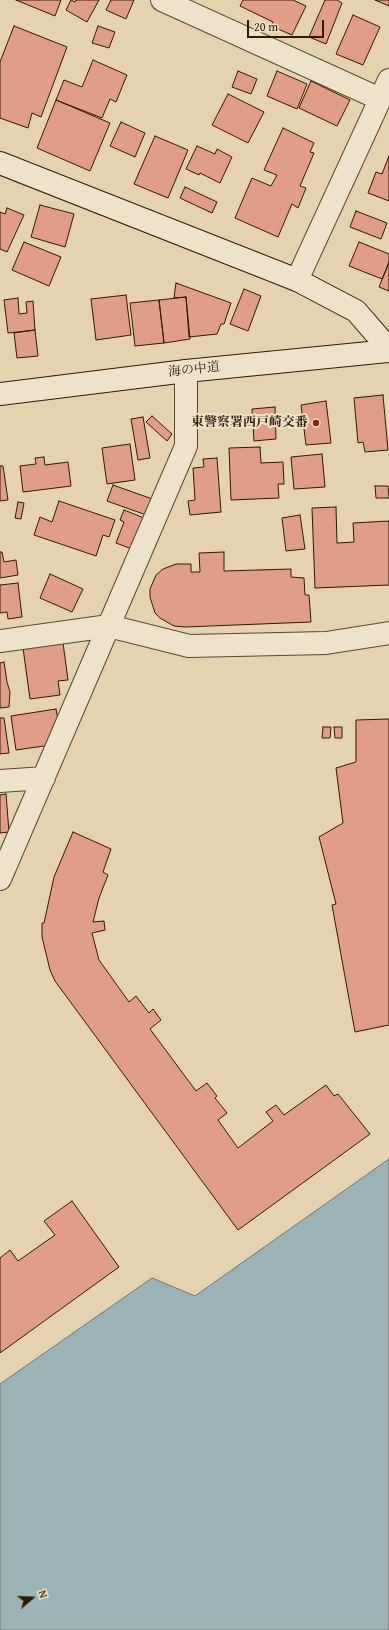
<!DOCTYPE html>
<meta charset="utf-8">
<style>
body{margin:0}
#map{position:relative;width:389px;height:1630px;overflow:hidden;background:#e5d3af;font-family:"Gentium Book Plus",serif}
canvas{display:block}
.north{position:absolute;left:12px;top:1578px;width:40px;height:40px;-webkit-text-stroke:3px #eee2cb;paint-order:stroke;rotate:71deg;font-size:11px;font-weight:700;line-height:16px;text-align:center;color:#2f1a00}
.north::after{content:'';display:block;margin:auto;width:14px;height:18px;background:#2f1a00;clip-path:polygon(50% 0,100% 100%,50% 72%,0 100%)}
.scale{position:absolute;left:247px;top:20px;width:77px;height:18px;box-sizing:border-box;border:2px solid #2f1a00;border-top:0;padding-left:5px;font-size:12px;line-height:14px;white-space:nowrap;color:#2f1a00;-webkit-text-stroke:3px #eee2cb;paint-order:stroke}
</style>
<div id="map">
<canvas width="389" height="1630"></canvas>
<div class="north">N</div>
<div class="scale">20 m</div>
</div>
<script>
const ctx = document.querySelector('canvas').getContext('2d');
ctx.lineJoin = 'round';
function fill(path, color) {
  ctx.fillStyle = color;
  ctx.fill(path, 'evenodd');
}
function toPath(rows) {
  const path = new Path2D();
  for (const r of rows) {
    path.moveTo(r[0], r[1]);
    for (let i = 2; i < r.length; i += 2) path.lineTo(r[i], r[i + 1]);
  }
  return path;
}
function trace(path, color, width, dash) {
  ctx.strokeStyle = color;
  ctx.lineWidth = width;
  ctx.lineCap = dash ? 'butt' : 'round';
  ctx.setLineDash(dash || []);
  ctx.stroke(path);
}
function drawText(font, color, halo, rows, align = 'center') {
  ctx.font = font + ' "Gentium Book Plus","Noto Serif JP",serif';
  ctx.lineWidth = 4;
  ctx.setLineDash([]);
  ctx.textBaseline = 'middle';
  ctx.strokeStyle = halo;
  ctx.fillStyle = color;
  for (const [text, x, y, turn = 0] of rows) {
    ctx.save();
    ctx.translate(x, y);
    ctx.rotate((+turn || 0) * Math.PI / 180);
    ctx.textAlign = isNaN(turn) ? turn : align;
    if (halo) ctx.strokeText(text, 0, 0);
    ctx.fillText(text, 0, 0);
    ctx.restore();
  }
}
const water = toPath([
 [389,1159,389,1630,0,1630,0,1384,152,1278,195,1296,389,1159]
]);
const building = toPath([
 [16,0,61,0,55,16,16,0],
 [71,0,75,2,76,0,99,0,87,22,66,10,71,0],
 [111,0,134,0,126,19,106,10,111,0],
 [243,0,293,0,306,6,292,35,271,26,273,22,240,6,243,0],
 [325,0,337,0,342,3,326,44,309,37,325,0],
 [375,0,389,0,389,6,375,0],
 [353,15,380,27,363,65,336,54,353,15],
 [14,26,67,47,41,117,32,113,28,128,0,118,0,62,14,26],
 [98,26,115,32,109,48,92,43,98,26],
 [93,60,127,75,116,102,110,99,102,118,56,100,64,80,82,87,93,60],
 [238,71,257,79,251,94,232,87,238,71],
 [277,71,307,84,297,109,267,96,277,71],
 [311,81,350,100,337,126,299,108,311,81],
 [228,94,264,112,248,143,212,125,228,94],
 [56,100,110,123,90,171,37,148,56,100],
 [121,122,145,133,135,157,110,146,121,122],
 [283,128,314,143,310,152,314,153,300,186,306,188,298,208,292,204,278,237,235,218,252,178,271,186,277,175,264,170,283,128],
 [155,136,188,150,168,198,134,184,155,136],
 [197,146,215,154,217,149,232,157,220,183,200,173,199,175,186,169,197,146],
 [389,156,389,201,368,193,376,172,382,174,389,156],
 [185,187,217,202,212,213,180,198,185,187],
 [40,205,74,214,65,247,31,237,40,205],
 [7,208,24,215,7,252,0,249,0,212,5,214,7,208],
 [356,211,387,223,381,239,350,227,356,211],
 [24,242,61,257,49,286,12,270,24,242],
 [359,242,389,254,389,263,382,279,349,266,359,242],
 [389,262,389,291,379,287,389,262],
 [176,283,231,303,224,324,221,324,217,334,189,337,186,297,174,298,176,283],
 [244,289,261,296,248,331,230,324,244,289],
 [126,295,131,335,96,340,91,299,126,295],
 [186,297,190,339,164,343,159,300,186,297],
 [18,298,19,314,27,313,26,302,33,301,35,330,8,333,4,300,18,298],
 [159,300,164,343,135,346,130,303,159,300],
 [35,330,38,356,17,358,14,333,35,330],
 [383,395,388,450,365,452,363,442,358,443,354,398,383,395],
 [326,401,331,443,306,445,301,405,326,401],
 [275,407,276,439,254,441,252,409,275,407],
 [152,416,172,434,167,441,146,422,152,416],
 [143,417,150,458,138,460,131,419,143,417],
 [130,444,135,480,107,484,102,448,130,444],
 [260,447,261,463,283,462,284,484,278,484,279,498,231,500,229,448,260,447],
 [322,454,325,487,294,489,291,457,322,454],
 [44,457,45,465,68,462,71,486,23,492,20,466,36,464,35,458,44,457],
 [217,458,221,512,190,515,188,501,195,500,193,468,204,467,203,459,217,458],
 [0,466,3,466,8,500,0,501,0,466],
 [113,485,158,501,152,517,107,501,113,485],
 [375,486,388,486,389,498,376,498,375,486],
 [59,501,115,520,109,537,103,535,96,556,34,535,40,517,52,522,59,501],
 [18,502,24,503,21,519,15,518,18,502],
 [336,507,337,543,354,542,353,523,389,521,389,585,315,588,312,508,336,507],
 [124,510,144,518,132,549,116,543,124,522,120,520,124,510],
 [300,515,305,549,286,551,282,518,300,515],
 [0,552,2,552,4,562,16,560,18,575,0,578,0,552],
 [224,552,224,571,291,569,291,577,304,578,305,595,309,595,311,622,185,627,174,626,160,618,155,613,150,597,150,589,156,575,163,569,176,564,191,564,191,572,200,572,199,553,224,552],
 [50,574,83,589,72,612,40,598,50,574],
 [18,583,22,617,8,619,7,612,0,613,0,585,18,583],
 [63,643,68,680,58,681,60,695,30,699,23,648,63,643],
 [4,662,7,682,10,692,9,707,0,708,0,663,4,662],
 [56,709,59,726,51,745,16,750,11,716,56,709],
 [0,718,4,718,9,753,0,754,0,718],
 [389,719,389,1025,355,1032,332,905,336,904,319,837,343,823,336,768,356,762,356,720,389,719],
 [323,727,331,727,330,738,322,738,323,727],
 [334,727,342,727,342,738,335,738,334,727],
 [6,794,9,832,0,833,0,795,6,794],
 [73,832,111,849,103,872,108,875,99,898,93,922,104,921,105,930,92,933,99,960,129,1002,136,996,149,1013,153,1009,161,1020,150,1029,196,1091,207,1083,217,1096,215,1098,227,1113,218,1120,238,1148,273,1121,266,1112,276,1105,284,1115,326,1085,334,1096,338,1094,370,1134,238,1230,55,981,50,970,42,937,42,923,44,923,54,877,73,832],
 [72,1201,119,1267,0,1353,0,1258,10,1250,18,1261,55,1235,44,1221,72,1201]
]);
const street = toPath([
 [162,0,380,99],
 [297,280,389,80],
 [0,641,109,626,189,646,326,643,389,633],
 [0,781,44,778],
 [0,879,186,446,186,371]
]);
const secondary = toPath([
 [0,163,297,280,356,311,389,349],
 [0,394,186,371,389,351]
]);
const markers = [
 [316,423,4,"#8f2418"]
];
const streetNames = [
 ["海の中道",194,370,-6]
];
const poiNames = [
 ["東警察署西戸崎交番",308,423]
];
fill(water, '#9cb4b7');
trace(water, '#70766e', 1);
fill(building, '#df9e85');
trace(building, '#2f1a00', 1);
trace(street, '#5c482c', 24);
trace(secondary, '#2f1a00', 24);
trace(street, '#eee2cb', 22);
trace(secondary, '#eee2cb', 22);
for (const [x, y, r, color] of markers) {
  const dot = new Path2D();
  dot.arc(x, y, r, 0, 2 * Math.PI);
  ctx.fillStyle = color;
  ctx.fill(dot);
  trace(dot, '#eee2cb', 1.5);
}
drawText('13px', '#2f1a00', '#eee2cb', streetNames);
drawText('bold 13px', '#2f1a00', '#eee2cb', poiNames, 'right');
</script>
